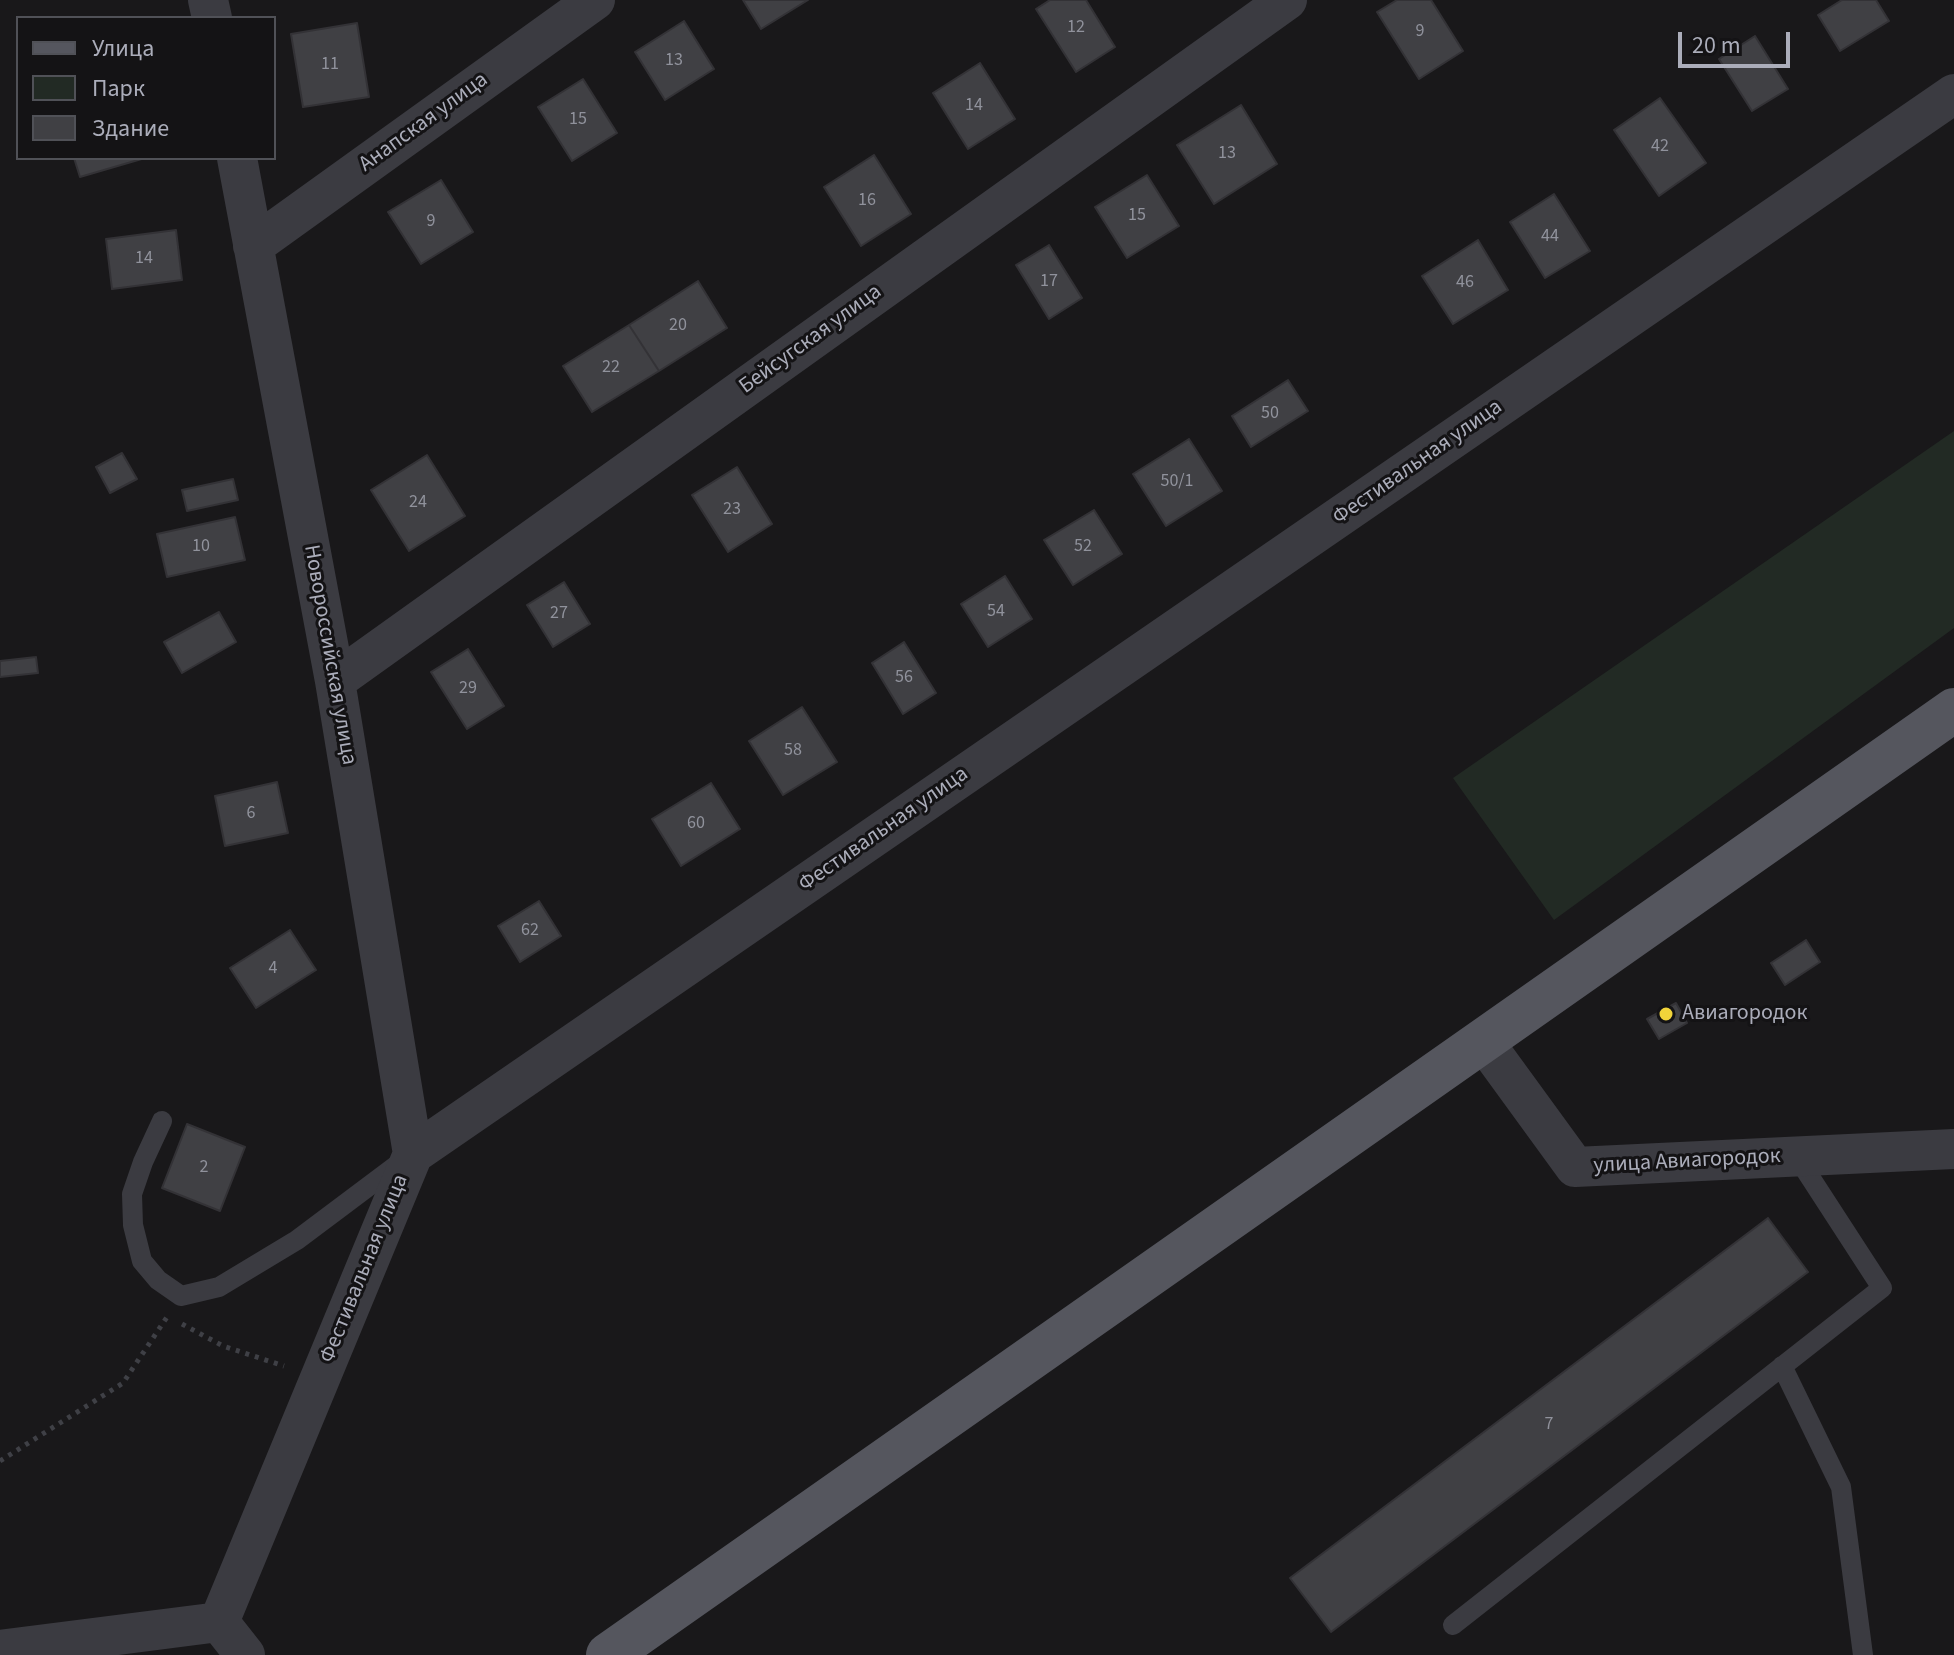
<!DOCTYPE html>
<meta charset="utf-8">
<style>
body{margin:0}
#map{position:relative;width:1954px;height:1655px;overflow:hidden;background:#19181a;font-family:"Source Sans 3",sans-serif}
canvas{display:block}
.legend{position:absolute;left:16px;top:16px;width:260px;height:144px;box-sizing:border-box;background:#141315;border:2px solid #505157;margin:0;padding:10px 14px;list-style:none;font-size:24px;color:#abadba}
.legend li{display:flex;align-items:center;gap:16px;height:40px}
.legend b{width:40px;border:2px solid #505157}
.scale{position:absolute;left:1678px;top:32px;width:112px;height:36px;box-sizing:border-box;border:4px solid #abadba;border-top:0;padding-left:10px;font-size:24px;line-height:28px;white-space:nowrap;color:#abadba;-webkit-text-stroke:6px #141315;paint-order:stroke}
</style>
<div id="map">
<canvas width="1954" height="1655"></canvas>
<ul class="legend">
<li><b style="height:10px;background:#55565e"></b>Улица</li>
<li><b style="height:22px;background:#222a24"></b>Парк</li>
<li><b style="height:22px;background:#404044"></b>Здание</li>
</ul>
<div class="scale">20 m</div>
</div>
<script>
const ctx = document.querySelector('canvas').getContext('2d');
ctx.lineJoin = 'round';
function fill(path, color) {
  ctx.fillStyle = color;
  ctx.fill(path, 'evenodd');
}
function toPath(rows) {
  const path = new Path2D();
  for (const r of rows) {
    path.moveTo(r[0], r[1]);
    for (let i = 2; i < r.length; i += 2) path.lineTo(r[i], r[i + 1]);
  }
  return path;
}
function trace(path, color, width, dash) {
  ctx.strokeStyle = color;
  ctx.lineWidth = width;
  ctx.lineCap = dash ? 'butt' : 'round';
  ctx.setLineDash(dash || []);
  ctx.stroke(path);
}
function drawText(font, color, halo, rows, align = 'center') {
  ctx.font = font + ' "Source Sans 3",sans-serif';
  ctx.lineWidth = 6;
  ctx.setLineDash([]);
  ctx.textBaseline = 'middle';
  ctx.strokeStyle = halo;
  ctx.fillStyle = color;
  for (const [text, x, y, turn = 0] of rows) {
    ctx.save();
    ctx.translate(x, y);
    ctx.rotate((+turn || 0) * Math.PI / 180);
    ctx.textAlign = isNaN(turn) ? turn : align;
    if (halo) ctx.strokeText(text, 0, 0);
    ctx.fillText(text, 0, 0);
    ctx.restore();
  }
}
const green = toPath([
 [1954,431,1954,628,1554,920,1453,778]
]);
const building = toPath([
 [743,0,808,0,761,29,743,0],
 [1050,0,1086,0,1115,47,1076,72,1036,9,1050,0],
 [1397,0,1431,0,1463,51,1419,79,1377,12,1397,0],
 [1842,0,1876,0,1889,21,1840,51,1818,15,1842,0],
 [684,21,714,69,665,100,635,52,684,21],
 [357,23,369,97,303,107,291,34,357,23],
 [1755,36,1788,89,1752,111,1719,59,1755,36],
 [980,63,1015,119,968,149,933,93,980,63],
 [583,79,617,133,572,161,538,107,583,79],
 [1660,98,1706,163,1659,196,1614,130,1660,98],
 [1241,105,1277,164,1214,204,1177,145,1241,105],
 [874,155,911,214,861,246,824,187,874,155],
 [74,158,145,158,80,177,74,158],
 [1147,175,1179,226,1127,258,1095,207,1147,175],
 [441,180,473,232,421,264,388,212,441,180],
 [1554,194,1590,251,1545,278,1510,222,1554,194],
 [176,230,182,280,112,289,106,239,176,230],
 [1478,240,1508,290,1453,324,1422,276,1478,240],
 [1049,245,1082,298,1049,319,1016,265,1049,245],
 [698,281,727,328,659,371,629,325,698,281],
 [629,325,659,371,592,412,563,366,629,325],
 [1288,380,1308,411,1251,447,1232,416,1288,380],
 [1189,439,1222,491,1166,526,1133,474,1189,439],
 [122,453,137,479,110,493,96,467,122,453],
 [427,455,465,516,409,551,371,490,427,455],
 [737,467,772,524,728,552,692,495,737,467],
 [233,479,238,500,187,511,182,490,233,479],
 [1094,510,1122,554,1073,585,1044,540,1094,510],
 [235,517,245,560,167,577,157,534,235,517],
 [1005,576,1032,619,988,647,961,604,1005,576],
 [564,582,590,624,553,647,527,605,564,582],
 [219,612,236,642,182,673,164,642,219,612],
 [904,642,936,693,903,714,872,663,904,642],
 [468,649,504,706,467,729,431,672,468,649],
 [36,657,38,673,0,677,0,661,36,657],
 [802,707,837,762,783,795,749,741,802,707],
 [277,782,288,833,225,846,215,796,277,782],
 [711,783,740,829,681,866,652,819,711,783],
 [539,901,561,936,520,962,498,926,539,901],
 [290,930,316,970,256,1008,230,968,290,930],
 [1806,940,1820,962,1785,985,1771,963,1806,940],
 [1676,1003,1687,1023,1659,1039,1647,1019,1676,1003],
 [187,1124,245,1147,220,1211,162,1188,187,1124],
 [1768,1218,1808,1272,1331,1632,1290,1578,1768,1218]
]);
const path = toPath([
 [182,1324,223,1346,284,1366],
 [0,1461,123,1383,167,1317]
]);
const lane = toPath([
 [162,1121,143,1162,132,1194,133,1225,142,1261,158,1280,181,1296,219,1287,297,1240,401,1162],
 [1782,1366,1841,1487,1863,1655],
 [1453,1625,1882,1288,1797,1157]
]);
const street = toPath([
 [208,0,212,18],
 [237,158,335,681,413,1154],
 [253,246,595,0],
 [335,681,1287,0],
 [1484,1042,1575,1167,1954,1149],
 [219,1622,245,1655],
 [0,1650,219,1622,413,1154,1954,94]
]);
const primary = toPath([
 [608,1655,1954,710]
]);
const markers = [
 [1666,1014,8,"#f1d43a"]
];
const numberNames = [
 ["12",1076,28],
 ["9",1420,32],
 ["13",674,61],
 ["11",330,65],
 ["14",974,106],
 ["15",578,120],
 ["42",1660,147],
 ["13",1227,154],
 ["16",867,201],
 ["15",1137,216],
 ["9",431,222],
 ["44",1550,237],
 ["14",144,259],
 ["17",1049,282],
 ["46",1465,283],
 ["20",678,326],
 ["22",611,368],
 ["50",1270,414],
 ["50/1",1177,482],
 ["24",418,503],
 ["23",732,510],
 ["10",201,547],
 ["52",1083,547],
 ["54",996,612],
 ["27",559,614],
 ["56",904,678],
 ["29",468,689],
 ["58",793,751],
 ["6",251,814],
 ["60",696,824],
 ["62",530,931],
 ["4",273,969],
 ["2",204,1168],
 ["7",1549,1425]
];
const streetNames = [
 ["Анапская улица",424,123,-36],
 ["Бейсугская улица",811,340,-36],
 ["Фестивальная улица",1418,463,-35],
 ["Новороссийская улица",329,655,80],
 ["Фестивальная улица",884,830,-35],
 ["улица Авиагородок",1687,1162,-3],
 ["Фестивальная улица",365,1269,-68]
];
const poiNames = [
 ["Авиагородок",1682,1014]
];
fill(green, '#222a24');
fill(building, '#404044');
trace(building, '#333236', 2);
trace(path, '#3f4046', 5, [4, 6]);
trace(lane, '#3b3b41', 20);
trace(street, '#3b3b41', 40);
trace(primary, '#55565e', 44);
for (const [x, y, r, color] of markers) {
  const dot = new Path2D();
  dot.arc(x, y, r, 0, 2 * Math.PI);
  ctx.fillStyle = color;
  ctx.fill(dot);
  trace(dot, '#141315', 3);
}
drawText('18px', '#90929c', null, numberNames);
drawText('22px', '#abadba', '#141315', streetNames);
drawText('22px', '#abadba', '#141315', poiNames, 'left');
</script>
